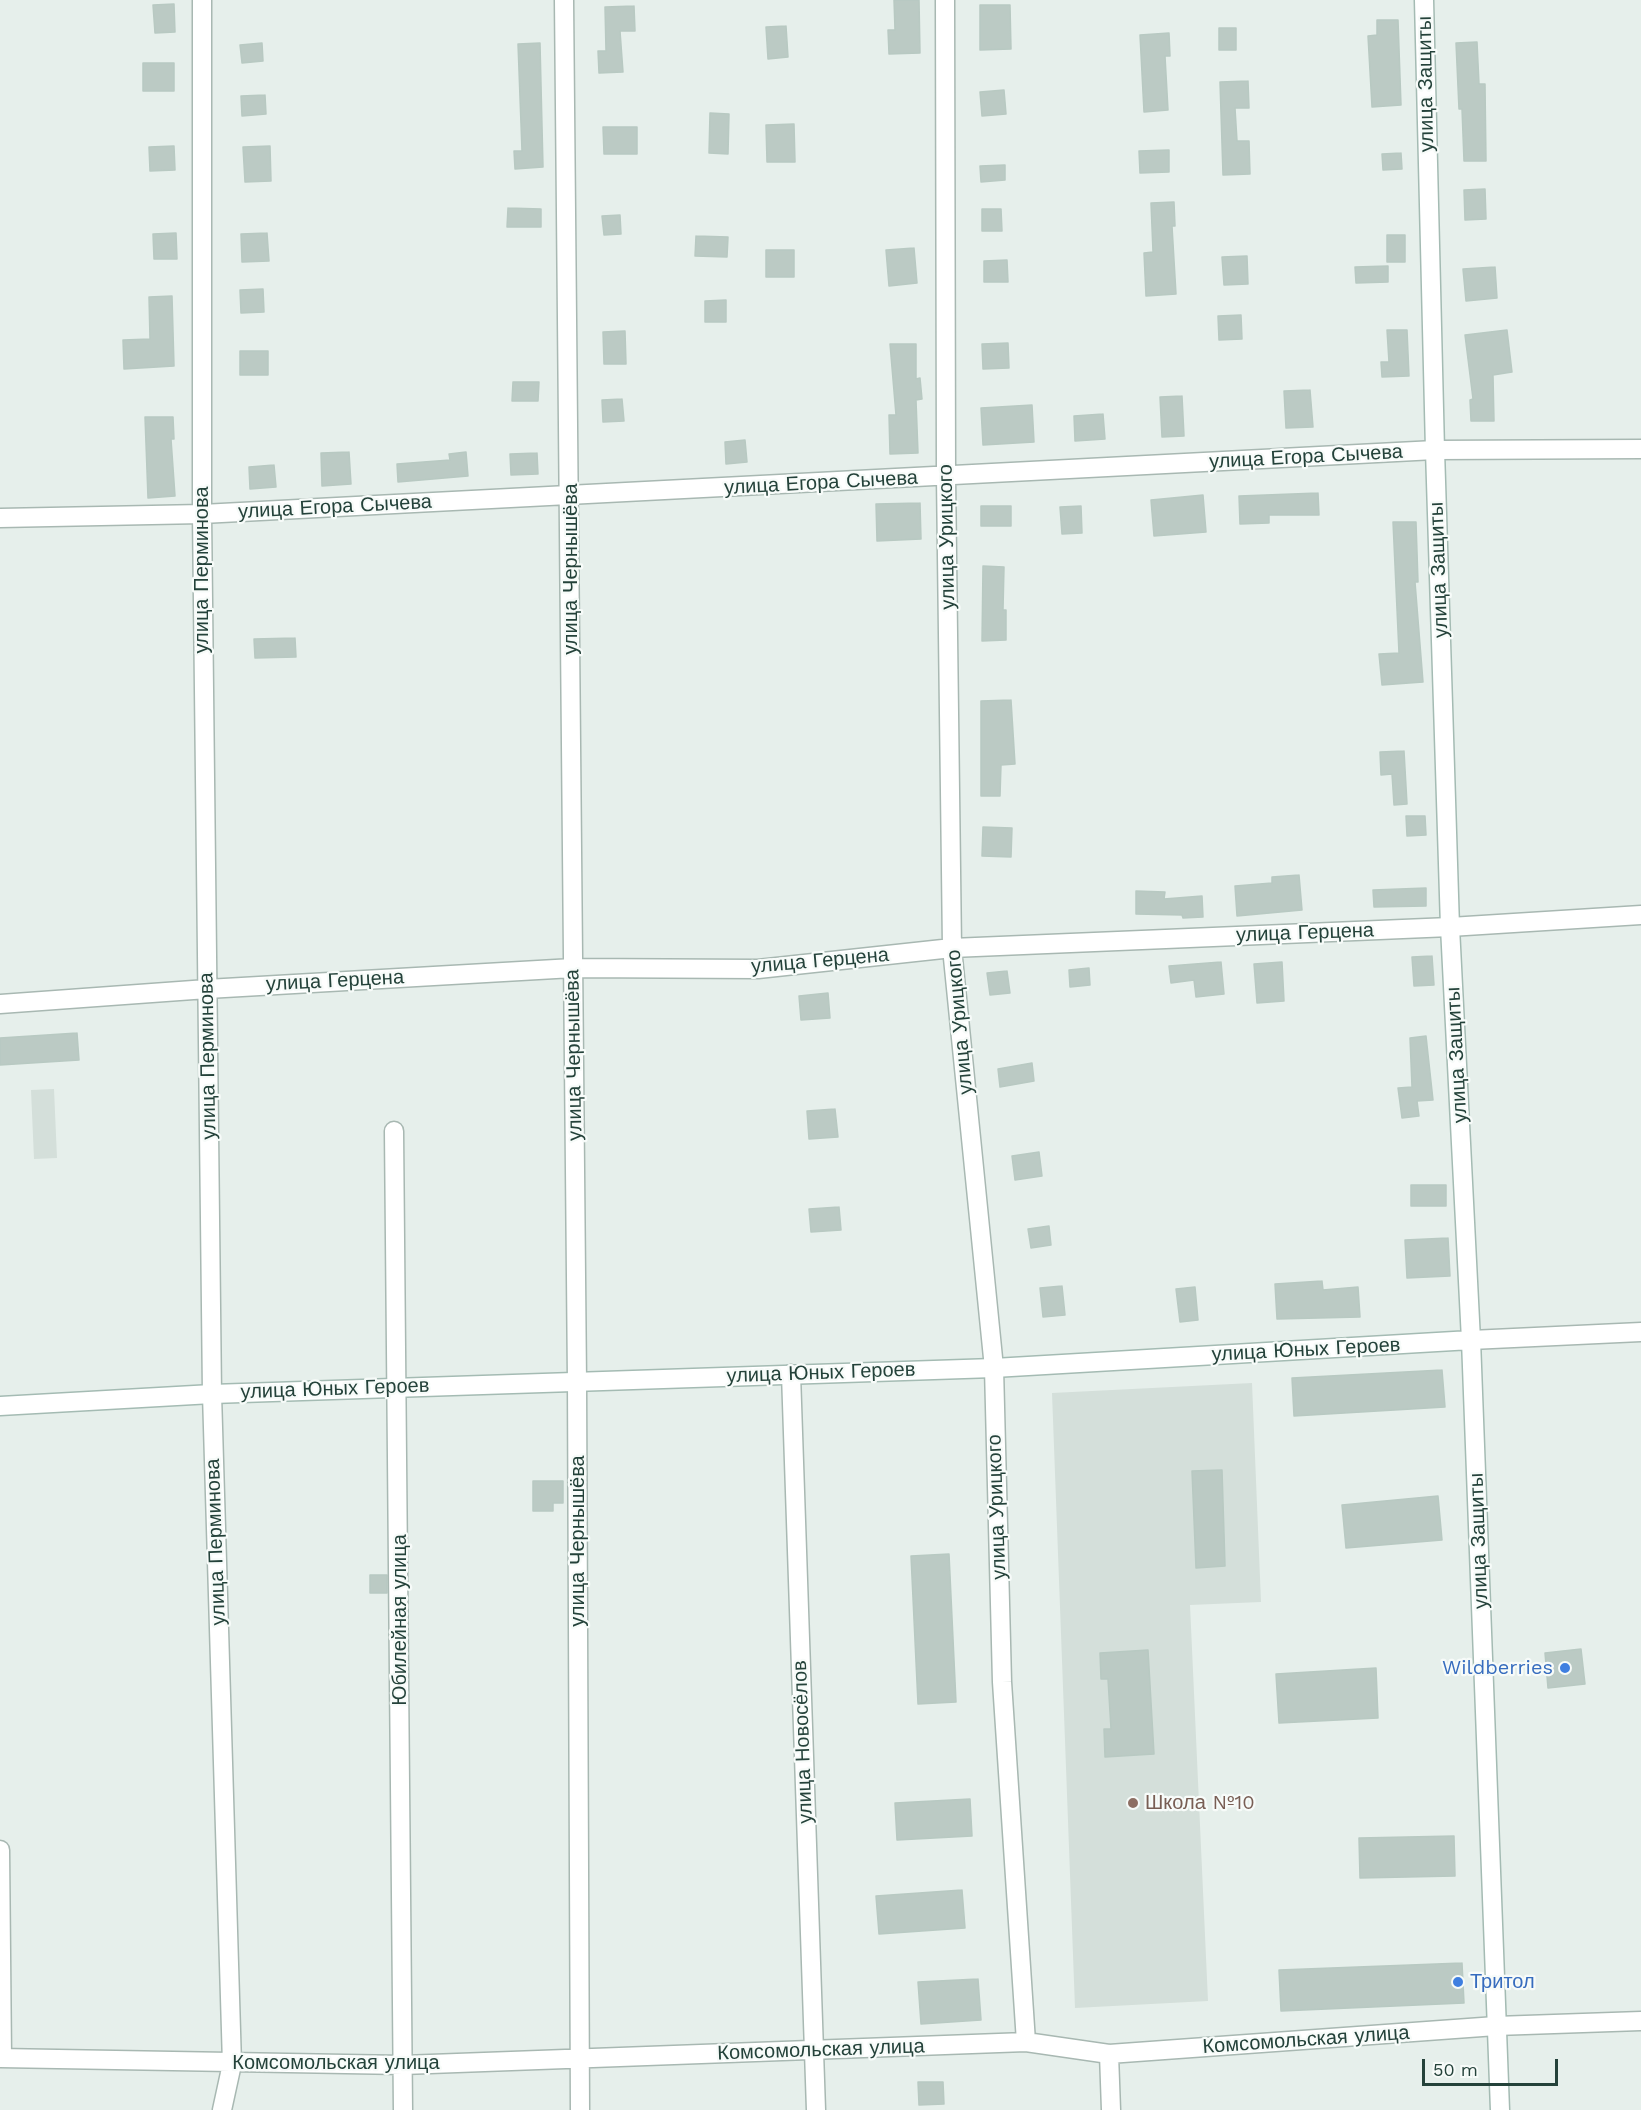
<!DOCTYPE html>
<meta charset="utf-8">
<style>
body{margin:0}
#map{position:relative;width:1641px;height:2110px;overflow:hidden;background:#e6efeb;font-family:"Work Sans",sans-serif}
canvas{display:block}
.scale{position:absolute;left:1422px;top:2059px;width:136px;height:27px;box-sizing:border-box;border:3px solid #24423a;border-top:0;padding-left:8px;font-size:18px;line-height:21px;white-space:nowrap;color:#24423a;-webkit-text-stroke:4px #f7fbf9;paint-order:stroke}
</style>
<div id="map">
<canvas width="1641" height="2110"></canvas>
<div class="scale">50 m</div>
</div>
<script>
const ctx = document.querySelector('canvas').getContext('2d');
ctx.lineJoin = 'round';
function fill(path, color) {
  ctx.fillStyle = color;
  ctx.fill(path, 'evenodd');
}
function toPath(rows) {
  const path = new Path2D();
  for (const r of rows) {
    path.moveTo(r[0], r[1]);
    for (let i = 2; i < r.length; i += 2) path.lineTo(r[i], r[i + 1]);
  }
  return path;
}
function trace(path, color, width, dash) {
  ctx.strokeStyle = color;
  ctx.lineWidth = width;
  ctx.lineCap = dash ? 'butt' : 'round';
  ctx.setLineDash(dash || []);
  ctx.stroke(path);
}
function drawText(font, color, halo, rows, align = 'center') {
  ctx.font = font + ' "Work Sans",sans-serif';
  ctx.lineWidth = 4.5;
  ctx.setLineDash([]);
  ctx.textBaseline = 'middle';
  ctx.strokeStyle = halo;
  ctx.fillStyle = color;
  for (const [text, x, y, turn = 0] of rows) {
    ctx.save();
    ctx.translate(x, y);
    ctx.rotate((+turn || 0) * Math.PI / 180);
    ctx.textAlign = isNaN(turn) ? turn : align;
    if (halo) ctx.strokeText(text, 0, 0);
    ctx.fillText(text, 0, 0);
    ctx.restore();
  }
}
const built = toPath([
 [54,1089,57,1158,34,1159,31,1090],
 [1252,1383,1261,1602,1190,1605,1208,2001,1075,2008,1052,1393]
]);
const building = toPath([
 [894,0,919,0,920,53,889,54,888,30,895,30,894,0],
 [174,4,175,32,155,33,153,5,174,4],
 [980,5,1010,5,1011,49,980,50,980,5],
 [634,6,635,31,620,31,623,72,599,73,598,51,606,51,605,7,634,6],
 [1377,20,1398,20,1401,105,1372,107,1368,36,1377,35,1377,20],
 [786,26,788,57,768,59,766,27,786,26],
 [1219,28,1236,28,1236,50,1219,50,1219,28],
 [1169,33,1170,56,1165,56,1168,110,1144,112,1140,35,1169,33],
 [1477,42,1479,84,1485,84,1486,161,1464,161,1462,109,1459,109,1456,43,1477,42],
 [262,43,263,61,242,63,240,45,262,43],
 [540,43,543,167,515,169,514,151,522,151,518,44,540,43],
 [143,63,174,63,174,91,143,91,143,63],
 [1248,81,1249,108,1235,108,1237,141,1249,141,1250,174,1223,175,1220,82,1248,81],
 [1004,90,1006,114,982,116,980,92,1004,90],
 [265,95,266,114,242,116,241,96,265,95],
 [710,113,729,114,728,154,709,153,710,113],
 [794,124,795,162,767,162,766,125,794,124],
 [603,127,637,127,637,154,604,154,603,127],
 [174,146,175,170,150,171,149,147,174,146],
 [270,146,271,181,245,182,243,147,270,146],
 [1169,150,1169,172,1140,173,1139,151,1169,150],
 [1401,153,1402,169,1383,170,1382,154,1401,153],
 [1005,165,1005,180,981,182,980,166,1005,165],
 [1485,189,1486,219,1465,220,1464,190,1485,189],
 [1174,202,1175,226,1172,226,1176,294,1146,296,1144,253,1153,252,1151,203,1174,202],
 [508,208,541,209,541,227,507,227,508,208],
 [982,209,1001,209,1002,231,982,231,982,209],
 [620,215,621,234,604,235,602,216,620,215],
 [176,233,177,259,154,259,153,234,176,233],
 [267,233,269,261,242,262,241,234,267,233],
 [1387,235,1405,235,1405,262,1387,262,1387,235],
 [696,236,728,237,727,257,695,256,696,236],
 [914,248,917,283,889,286,886,250,914,248],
 [766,250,794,250,794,277,766,277,766,250],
 [1247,256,1248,284,1224,285,1222,257,1247,256],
 [1007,260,1008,282,984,282,984,261,1007,260],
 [1388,266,1388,282,1356,283,1355,267,1388,266],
 [1495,267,1497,298,1466,301,1463,269,1495,267],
 [263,289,264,312,241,313,240,290,263,289],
 [172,296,174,366,124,369,123,340,150,339,149,297,172,296],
 [726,300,726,322,705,322,705,301,726,300],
 [1241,315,1242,339,1219,340,1218,316,1241,315],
 [1387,330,1407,330,1409,376,1382,377,1381,362,1389,362,1387,330],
 [1507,330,1512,372,1493,375,1494,421,1471,421,1470,400,1473,399,1465,335,1507,330],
 [625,331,626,364,604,364,603,332,625,331],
 [1008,343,1009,368,983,369,982,344,1008,343],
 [890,344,916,344,916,379,920,378,922,399,916,400,918,453,890,454,889,415,896,415,890,344],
 [240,351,268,351,268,375,240,375,240,351],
 [513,382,539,382,538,401,512,401,513,382],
 [1310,390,1313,427,1286,428,1284,391,1310,390],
 [1182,396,1184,436,1162,437,1160,397,1182,396],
 [622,399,624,421,603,422,602,400,622,399],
 [1032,405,1034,442,983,445,981,408,1032,405],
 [1103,414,1105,439,1075,441,1074,416,1103,414],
 [145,417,173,417,174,439,171,439,175,496,148,498,145,417],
 [745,440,747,462,726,464,725,442,745,440],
 [349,452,351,484,322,486,321,453,349,452],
 [466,452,468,476,398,482,397,464,450,460,449,454,466,452],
 [537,453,538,474,511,475,510,454,537,453],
 [274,465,276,487,250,489,249,467,274,465],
 [1318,493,1319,515,1269,515,1269,523,1240,524,1239,496,1318,493],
 [1203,495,1206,532,1154,536,1151,500,1203,495],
 [920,503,921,539,877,541,876,504,920,503],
 [981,506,1011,506,1011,526,981,526,981,506],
 [1081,506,1082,533,1062,534,1060,507,1081,506],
 [1393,522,1416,522,1418,582,1415,582,1423,682,1382,685,1379,654,1399,653,1393,522],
 [983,566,1004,567,1003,610,1006,610,1006,640,982,641,983,566],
 [295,638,296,657,255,658,254,639,295,638],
 [1011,700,1015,764,1001,765,1000,796,981,796,981,701,1011,700],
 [1404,751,1407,804,1394,805,1392,774,1381,775,1380,752,1404,751],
 [1406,816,1425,816,1426,835,1407,836,1406,816],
 [983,827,1012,828,1011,857,982,856,983,827],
 [1299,875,1302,910,1237,916,1235,886,1272,883,1272,877,1299,875],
 [1426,888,1426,906,1374,907,1373,890,1426,888],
 [1136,891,1165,892,1164,899,1202,896,1203,917,1183,918,1182,915,1136,914,1136,891],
 [1432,956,1434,985,1414,986,1412,957,1432,956],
 [1221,962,1224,994,1196,997,1194,980,1171,983,1169,966,1221,962],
 [1282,962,1284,1001,1257,1003,1254,964,1282,962],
 [1089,968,1090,985,1070,987,1069,970,1089,968],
 [1007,971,1010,993,990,995,987,973,1007,971],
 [828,993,830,1018,801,1020,799,996,828,993],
 [77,1033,79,1060,0,1065,0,1038,77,1033],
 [1426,1036,1433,1100,1417,1101,1419,1116,1402,1118,1398,1088,1412,1087,1410,1038,1426,1036],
 [1032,1063,1034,1081,1000,1087,998,1069,1032,1063],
 [835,1109,838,1137,809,1139,807,1111,835,1109],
 [1039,1152,1042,1176,1015,1180,1012,1156,1039,1152],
 [1411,1185,1446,1185,1446,1206,1411,1206,1411,1185],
 [839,1207,841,1230,811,1232,809,1209,839,1207],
 [1049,1226,1051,1245,1031,1248,1028,1229,1049,1226],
 [1448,1238,1450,1276,1407,1278,1405,1240,1448,1238],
 [1322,1281,1323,1290,1358,1287,1360,1317,1277,1319,1275,1284,1322,1281],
 [1062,1286,1065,1315,1043,1317,1040,1288,1062,1286],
 [1195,1287,1198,1320,1180,1322,1176,1289,1195,1287],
 [1442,1370,1445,1407,1294,1416,1292,1378,1442,1370],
 [1222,1470,1225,1566,1196,1568,1192,1471,1222,1470],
 [533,1481,563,1481,563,1503,553,1503,553,1511,533,1511,533,1481],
 [1438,1496,1442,1540,1346,1548,1342,1505,1438,1496],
 [949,1554,956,1702,918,1704,911,1556,949,1554],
 [370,1575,387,1575,387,1593,370,1593,370,1575],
 [1581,1649,1585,1684,1548,1688,1545,1653,1581,1649],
 [1148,1650,1154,1754,1105,1757,1104,1729,1111,1729,1108,1679,1101,1679,1100,1653,1148,1650],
 [1376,1668,1378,1718,1279,1723,1276,1674,1376,1668],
 [970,1799,972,1836,897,1840,895,1803,970,1799],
 [1454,1836,1455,1876,1360,1878,1359,1838,1454,1836],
 [962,1890,965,1928,879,1934,876,1896,962,1890],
 [1462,1963,1464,2003,1281,2011,1279,1970,1462,1963],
 [978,1979,981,2020,921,2024,918,1982,978,1979],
 [918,2082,943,2082,944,2104,919,2105,918,2082]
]);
const street = toPath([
 [202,0,202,514,212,1394,232,2064,222,2110],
 [564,0,577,1381,580,2110],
 [945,0,946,477,952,948,994,1368,1002,1682,1026,2042],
 [0,518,202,514,1435,450,1641,449],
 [0,1004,207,989,573,968,758,969,952,948,1450,927,1641,915],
 [394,1131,403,2110],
 [1471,1340,1641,1332],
 [791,1374,816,2110],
 [0,1850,2,2058],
 [1109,2054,1111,2110],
 [0,2058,403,2065,1026,2042,1109,2054,1496,2026,1641,2021]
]);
const secondary = toPath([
 [1424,0,1435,450,1450,927,1471,1340,1500,2110],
 [0,1406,212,1394,994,1368,1471,1340]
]);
const markers = [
 [1565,1668,6,"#3f7fe0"],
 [1133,1803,6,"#8d6e63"],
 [1458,1982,6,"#3f7fe0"]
];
const streetNames = [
 ["улица Защиты",1426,84,-91],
 ["улица Егора Сычева",1306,457,-3],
 ["улица Егора Сычева",821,483,-3],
 ["улица Егора Сычева",335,507,-3],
 ["улица Урицкого",947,537,-91],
 ["улица Чернышёва",571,569,-90],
 ["улица Перминова",202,570,-90],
 ["улица Защиты",1439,570,-92],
 ["улица Герцена",1305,933,-2],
 ["улица Герцена",820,961,-5],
 ["улица Герцена",335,981,-3],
 ["улица Урицкого",960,1022,-95],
 ["улица Чернышёва",574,1055,-91],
 ["улица Защиты",1457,1055,-93],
 ["улица Перминова",208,1056,-91],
 ["улица Юных Героев",1306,1350,-3],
 ["улица Юных Героев",821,1373,-2],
 ["улица Юных Героев",335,1389,-2],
 ["улица Урицкого",997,1507,-92],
 ["улица Чернышёва",578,1541,-90],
 ["улица Защиты",1479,1541,-92],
 ["улица Перминова",216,1542,-92],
 ["Юбилейная улица",400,1620,-90],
 ["улица Новосёлов",803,1742,-92],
 ["Комсомольская улица",1306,2040,-4],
 ["Комсомольская улица",821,2050,-2],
 ["Комсомольская улица",336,2063]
];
const shopNames = [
 ["Wildberries",1553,1668],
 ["Тритол",1470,1982,"left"]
];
const educationNames = [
 ["Школа №10",1145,1803]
];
fill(built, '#d4dfda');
fill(building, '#bbcac4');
trace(building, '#b8c9c2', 1.5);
trace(street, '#a8b8b2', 21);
trace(secondary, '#a4bbb3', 21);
trace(street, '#fff', 18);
trace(secondary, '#fff', 18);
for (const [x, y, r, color] of markers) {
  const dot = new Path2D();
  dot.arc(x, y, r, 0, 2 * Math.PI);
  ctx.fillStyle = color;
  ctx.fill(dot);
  trace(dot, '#f7fbf9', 2);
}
drawText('20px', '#24423a', '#f7fbf9', streetNames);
drawText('20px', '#366cbe', '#f7fbf9', shopNames, 'right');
drawText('20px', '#785e54', '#f7fbf9', educationNames, 'left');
</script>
